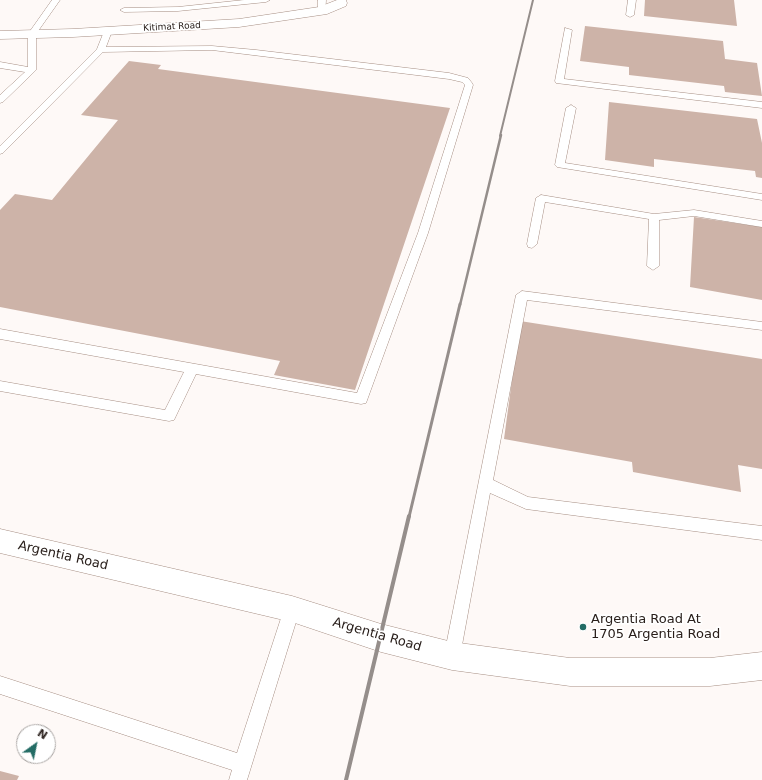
<!DOCTYPE html>
<style>
body{margin:0}
#map{position:relative;width:762px;height:780px;overflow:hidden;background:#fef9f7;font-family:"DejaVu Sans",sans-serif}
canvas{display:block}
.north{position:absolute;left:16px;top:724px;width:40px;height:40px;box-sizing:border-box;background:#fff;border:1px solid #aaa6a4;border-radius:50%;rotate:33deg;font-size:11px;font-weight:700;line-height:16px;text-align:center;color:#2a201c}
.north::after{content:'';display:block;margin:auto;width:14px;height:18px;background:#236c65;clip-path:polygon(50% 0,100% 100%,50% 72%,0 100%)}
</style>
<div id="map">
<canvas width="762" height="780"></canvas>
<div class="north">N</div>
</div>
<script>
const ctx = document.querySelector('canvas').getContext('2d');
ctx.lineJoin = 'round';
function fill(path, color) {
  ctx.fillStyle = color;
  ctx.fill(path, 'evenodd');
}
function toPath(rows) {
  const path = new Path2D();
  for (const r of rows) {
    path.moveTo(r[0], r[1]);
    for (let i = 2; i < r.length; i += 2) path.lineTo(r[i], r[i + 1]);
  }
  return path;
}
function trace(path, color, width, dash) {
  ctx.strokeStyle = color;
  ctx.lineWidth = width;
  ctx.lineCap = dash ? 'butt' : 'round';
  ctx.setLineDash(dash || []);
  ctx.stroke(path);
}
function drawText(font, color, halo, rows, align = 'center') {
  ctx.font = font + ' "DejaVu Sans",sans-serif';
  ctx.lineWidth = 3.5;
  ctx.setLineDash([]);
  ctx.textBaseline = 'middle';
  ctx.strokeStyle = halo;
  ctx.fillStyle = color;
  for (const [text, x, y, turn = 0] of rows) {
    ctx.save();
    ctx.translate(x, y);
    ctx.rotate((+turn || 0) * Math.PI / 180);
    ctx.textAlign = isNaN(turn) ? turn : align;
    if (halo) ctx.strokeText(text, 0, 0);
    ctx.fillText(text, 0, 0);
    ctx.restore();
  }
}
const building = toPath([
 [645,0,734,0,737,26,644,16],
 [585,26,723,41,725,59,757,63,762,96,725,92,724,86,629,75,629,67,580,61],
 [129,61,161,65,158,69,450,108,355,390,274,375,280,361,0,307,0,210,15,194,52,200,118,120,81,115],
 [609,102,757,119,762,143,762,178,756,177,755,171,654,159,654,167,605,160],
 [694,217,762,227,762,300,690,287],
 [520,321,762,359,762,469,738,465,741,492,633,472,632,462,504,439],
 [0,771,19,776,17,780,0,780]
]);
const service = toPath([
 [52,0,60,0,36,34,36,70,3,102,0,103,0,95,25,72,0,68,0,62,28,67,28,34,52,0],
 [244,0,270,0,266,2,178,11,124,12,120,10,124,8,178,7,244,0],
 [318,0,326,0,325,13,318,11,318,0],
 [628,0,636,0,634,15,630,17,626,15,628,0],
 [565,28,572,30,564,79,762,102,762,108,556,83,555,81,565,28],
 [105,29,112,31,106,47,212,46,256,50,449,73,468,78,472,83,473,85,428,233,366,403,361,404,196,374,174,420,169,421,0,391,0,381,165,410,184,372,0,339,0,329,357,393,418,233,465,85,462,82,449,79,212,50,103,52,3,153,0,154,0,146,97,49,105,29],
 [571,105,576,108,565,163,762,194,762,200,557,167,555,165,566,108,571,105],
 [541,195,654,214,694,210,762,221,762,227,694,216,659,220,659,266,653,270,647,266,649,219,545,202,537,244,532,248,528,247,527,244,536,198,541,195],
 [522,291,762,322,762,330,527,300,493,480,528,497,762,526,762,540,526,509,490,493,460,656,458,662,452,664,446,662,444,656,516,295,522,291],
 [292,601,298,603,300,609,247,780,229,780,232,770,0,694,0,676,237,753,284,609,286,603,292,601]
]);
const minor = toPath([
 [337,0,346,0,347,3,346,6,327,14,239,27,73,37,0,39,0,31,73,29,239,19,319,7,337,0]
]);
const tertiary = toPath([
 [0,529,292,596,381,624,452,642,570,658,710,658,762,652,762,680,710,686,570,686,452,670,381,652,292,622,0,553,0,529]
]);
const railFar3 = toPath([
 [500,136,533,0]
]);
const railFar2 = toPath([
 [460,305,501,135]
]);
const railFar1 = toPath([
 [409,517,460,304]
]);
const rail = toPath([
 [346,780,409,516]
]);
const markers = [
 [583,627,4,"#236c65"]
];
const farStreetnames = [
 ["Kitimat Road",172,27,-3]
];
const nearStreetnames = [
 ["Argentia Road",63,556,13],
 ["Argentia Road",377,635,16]
];
const nearPoinames = [
 ["Argentia Road At",591,620],
 ["1705 Argentia Road",591,635]
];
fill(building, '#cdb3a8');
trace(service, '#a68e83', 1);
trace(minor, '#a68e83', 1);
trace(tertiary, '#a68e83', 1);
fill(service, '#fff');
fill(minor, '#fff');
fill(tertiary, '#fff');
trace(railFar3, '#958e8b', 2);
trace(railFar2, '#958e8b', 2.5);
trace(railFar1, '#958e8b', 3);
trace(rail, '#958e8b', 4);
for (const [x, y, r, color] of markers) {
  const dot = new Path2D();
  dot.arc(x, y, r, 0, 2 * Math.PI);
  ctx.fillStyle = color;
  ctx.fill(dot);
  trace(dot, '#fff', 1.5);
}
drawText('9px', '#2a201c', '#fff', farStreetnames);
drawText('13px', '#2a201c', '#fff', nearStreetnames);
drawText('13px', '#2a201c', '#fff', nearPoinames, 'left');
</script>
